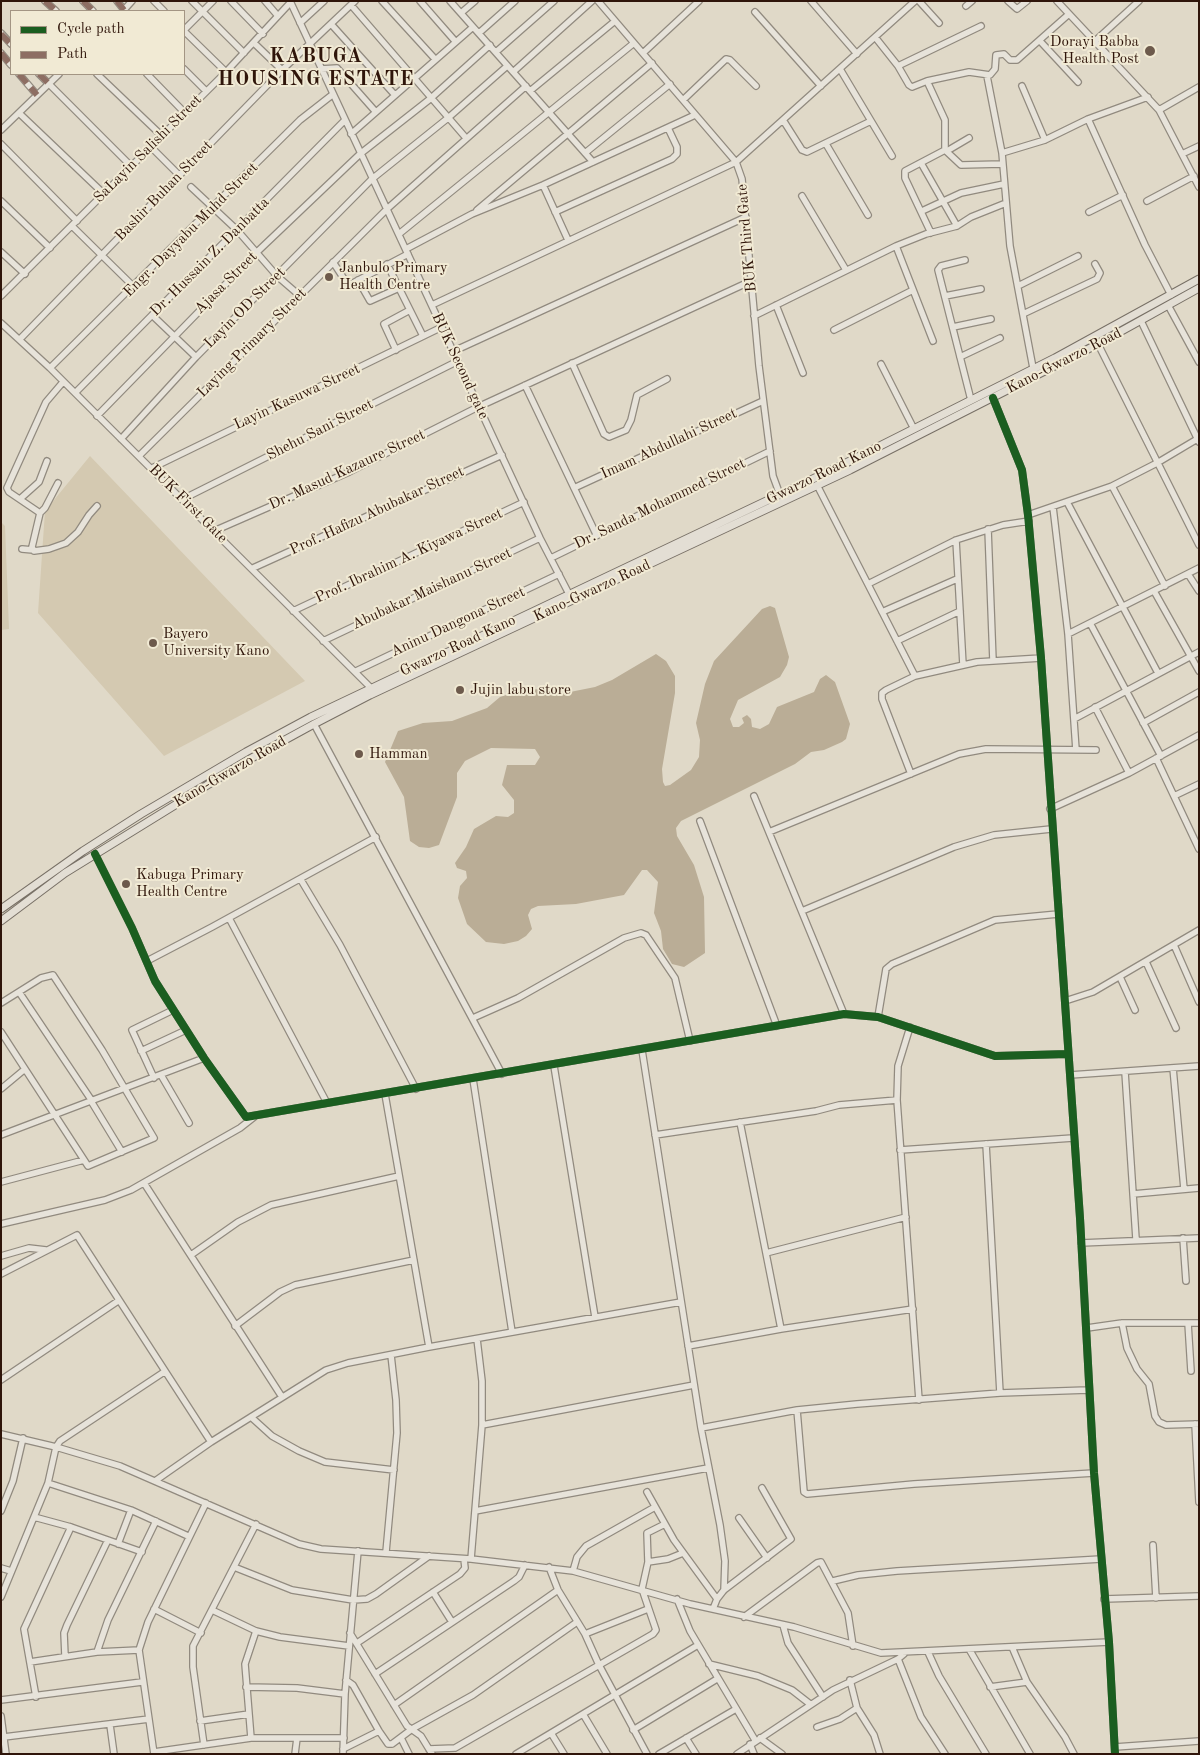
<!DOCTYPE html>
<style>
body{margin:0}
#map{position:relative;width:1200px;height:1755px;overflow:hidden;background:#e0d9c8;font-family:"Old Standard TT",serif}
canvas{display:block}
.frame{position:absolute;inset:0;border:2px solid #2f150a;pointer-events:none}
.legend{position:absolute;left:10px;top:10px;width:175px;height:65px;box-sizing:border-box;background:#f1ead4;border:1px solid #a39583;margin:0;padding:6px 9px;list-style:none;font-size:15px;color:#2f150a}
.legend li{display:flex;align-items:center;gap:10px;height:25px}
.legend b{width:25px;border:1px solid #a39583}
</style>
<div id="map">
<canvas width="1200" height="1755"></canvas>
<div class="frame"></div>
<ul class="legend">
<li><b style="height:6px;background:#1b5e20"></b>Cycle path</li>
<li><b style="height:6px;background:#8d6e63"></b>Path</li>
</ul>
</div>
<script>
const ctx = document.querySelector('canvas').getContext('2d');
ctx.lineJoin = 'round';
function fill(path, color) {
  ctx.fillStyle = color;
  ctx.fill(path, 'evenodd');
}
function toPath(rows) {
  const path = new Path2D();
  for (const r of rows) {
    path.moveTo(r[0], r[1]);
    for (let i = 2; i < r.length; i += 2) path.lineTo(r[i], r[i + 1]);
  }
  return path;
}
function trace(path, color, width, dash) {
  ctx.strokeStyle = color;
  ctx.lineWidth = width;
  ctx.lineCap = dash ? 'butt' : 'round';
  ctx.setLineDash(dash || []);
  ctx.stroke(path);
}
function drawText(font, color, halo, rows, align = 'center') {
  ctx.font = font + ' "Old Standard TT",serif';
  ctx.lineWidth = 4;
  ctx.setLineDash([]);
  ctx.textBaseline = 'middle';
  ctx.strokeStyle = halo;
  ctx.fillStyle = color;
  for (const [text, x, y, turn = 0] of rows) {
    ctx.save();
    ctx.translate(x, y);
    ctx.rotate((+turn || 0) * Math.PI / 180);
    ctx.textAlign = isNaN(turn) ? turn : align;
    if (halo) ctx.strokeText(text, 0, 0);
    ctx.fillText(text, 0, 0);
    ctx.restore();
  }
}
const green = toPath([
 [90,456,305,681,164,756,38,613,45,511],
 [1,522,5,526,9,629,1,630]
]);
const water = toPath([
 [770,606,775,608,789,657,787,665,780,677,738,700,730,719,733,727,739,727,744,723,742,718,747,715,751,719,752,727,760,729,769,724,777,707,814,692,820,679,826,675,835,682,850,724,846,739,842,742,824,750,811,752,795,764,681,821,676,828,677,836,694,865,704,897,705,953,684,967,672,964,663,949,661,931,654,913,658,882,647,870,642,870,624,895,576,904,538,906,531,909,528,915,532,929,526,936,518,941,504,944,486,942,467,924,458,898,460,886,467,878,466,871,457,868,455,863,466,847,474,829,496,816,508,817,514,813,514,800,502,785,507,765,535,765,540,757,535,749,491,748,465,761,457,773,457,797,439,845,429,848,419,847,410,841,404,797,385,762,398,731,423,723,452,721,487,708,500,697,522,690,544,689,565,693,595,687,612,680,656,654,666,661,675,676,675,693,662,769,663,782,665,786,670,785,691,770,699,757,700,740,696,723,705,684,714,661,762,609]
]);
const minor = toPath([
 [45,1,56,11],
 [83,1,93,11],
 [117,1,125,11],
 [154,1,164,11],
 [192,1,244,53],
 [231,1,263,34],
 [265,1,278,16],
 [290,1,540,538,569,594],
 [382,1,435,59],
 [420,1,455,41],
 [450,1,593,162],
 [598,1,736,162,742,179,759,366,773,476,780,495],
 [811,1,857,54],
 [919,1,939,23],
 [1008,1,1017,9,1027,1],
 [1057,1,1159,110,1199,187],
 [351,5,466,138],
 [966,6,972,1],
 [123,11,132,1],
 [755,12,821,86],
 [461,13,475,1],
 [300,23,324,1],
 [331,24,394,94],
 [184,30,213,1],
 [184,31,226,72],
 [1,33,11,44],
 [479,33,515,1],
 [875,37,898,66,981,26],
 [1040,41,1078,82],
 [1095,41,1139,1],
 [254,43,282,70],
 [496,52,554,1],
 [1,53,11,65],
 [643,53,699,1],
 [898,66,909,85,912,87,927,81,969,72,990,75,995,69,996,55,1004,54,1010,60,1017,60,1069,14],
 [184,69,206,91],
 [321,69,337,68,375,111],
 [840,69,892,156],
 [513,72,592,1],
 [19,74,37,95],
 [39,74,131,166],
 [97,74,162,136],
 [147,74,184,112],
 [987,76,1002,153,1010,246,1033,368],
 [927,81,945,120,945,150],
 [1022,86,1045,140],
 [530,91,615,21],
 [683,100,726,59,730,60,756,86],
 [1159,110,1199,87],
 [19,113,104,194],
 [1088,119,1145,245,1171,295],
 [783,120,802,150,807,152,871,121],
 [1,130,59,74],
 [351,134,473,27],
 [1,144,77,221],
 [826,144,868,215],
 [151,147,179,175],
 [947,151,969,138],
 [585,153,670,84],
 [1002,153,1045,140,1088,119,1148,97],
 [1182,154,1199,146],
 [921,163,957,226],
 [543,185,568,240],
 [191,187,237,230,277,276,299,295],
 [802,196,846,270],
 [1,201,50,248],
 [1147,201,1194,176],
 [477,210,652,63],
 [922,211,961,193,1004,184],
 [555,212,672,159,677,154,677,147,668,128],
 [1089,212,1123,195],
 [72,226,134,287],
 [931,233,905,178,905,171,945,150,961,165,1002,164],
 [399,234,634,43],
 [896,246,933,341],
 [406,249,472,214,543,185,695,115],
 [1,252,25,274],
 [965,260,941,266,938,270,971,400],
 [333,262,346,282,351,284,408,254],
 [387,264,423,336],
 [358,280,370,301,399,288],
 [1018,286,1078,256],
 [1,296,226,72,290,3],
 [945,296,981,289],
 [432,305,736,162,915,1],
 [776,305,803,373],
 [1169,307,1199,362],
 [1023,314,1097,279,1100,273,1095,264],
 [152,315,196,357],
 [754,316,896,246,926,234,957,226,971,217,1006,203],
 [1141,321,1199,442],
 [1,323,50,368,371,688],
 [953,327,991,319],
 [834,330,913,290],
 [20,339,282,70,355,1],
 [1098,344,1199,545],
 [396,350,384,324,410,310],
 [454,351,746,217],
 [960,357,1000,338],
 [572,363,604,434,609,437,626,430,631,420,637,395,667,379],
 [881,364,914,429],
 [50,368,300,120,332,95],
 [63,382,46,402,7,488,9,492,40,513,32,547,34,551,49,549,66,543,78,532,89,515,97,506],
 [525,385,596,534],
 [75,393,345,120],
 [993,398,1022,470,1028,515,1041,658,1080,1218,1094,1473,1109,1642,1115,1754],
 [97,416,256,253,360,154,430,99,490,45],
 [121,439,196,357,372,179,448,118,506,67],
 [139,456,387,209,526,86],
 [152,468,442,327],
 [817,485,915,676],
 [1112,486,1165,586],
 [574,488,763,401],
 [20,499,39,482,47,461],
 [183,499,458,361],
 [1067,502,1158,673],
 [1053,507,1068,634,1076,750],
 [40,513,45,508,58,483],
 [1028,515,1112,486,1157,463,1199,438],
 [988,529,993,661],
 [214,531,349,472,478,407,751,281],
 [956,540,963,665],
 [22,549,33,550],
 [551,558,770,451],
 [253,568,502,455],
 [1188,574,1199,591],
 [868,584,956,540,1003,525,1029,521],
 [1154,591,1199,671],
 [293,611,524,502],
 [882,612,957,579],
 [1090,623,1161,756],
 [1068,634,1199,568],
 [323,641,540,538],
 [897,641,960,611],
 [356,671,559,574],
 [1095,707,1129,773],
 [1074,719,1199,652],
 [1143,723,1199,692],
 [314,724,502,1074],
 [1156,758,1199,849],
 [911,774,882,699,882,693,886,690,915,676,977,662,1041,658],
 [754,796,844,1014],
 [1174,796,1199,784],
 [1050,809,1129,773,1199,735],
 [700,821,777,1026],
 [769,832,959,754,986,749,1096,750],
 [95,854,132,928,155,981,204,1058,246,1117,844,1014,878,1017,995,1056,1068,1054],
 [301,880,340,945,416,1089],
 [802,911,954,847,994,835,1051,829],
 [229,918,327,1103],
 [1174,945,1199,1002],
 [147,961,212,927,376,837],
 [1146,962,1176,1028],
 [1120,977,1135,1010],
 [19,992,92,1101],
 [1065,1001,1093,992,1199,930],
 [1,1003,41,978,53,975,102,1050,154,1138,88,1166,1,1032],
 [878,1017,886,969,892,964,995,920,1058,914],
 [473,1018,518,998,624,938,641,933,646,935,675,978,690,1041],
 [910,1027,898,1066,897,1100,919,1400],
 [642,1050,701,1428,720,1525,725,1561,724,1590],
 [141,1051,186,1030],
 [554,1066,595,1317],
 [1173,1068,1184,1189],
 [1125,1072,1136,1239],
 [161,1075,189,1123],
 [1070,1075,1199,1066],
 [154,1078,132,1030,173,1010],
 [473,1079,512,1332],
 [1,1089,25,1069],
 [385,1094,429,1347],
 [91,1101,122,1152],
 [740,1122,781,1329],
 [1,1135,204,1058],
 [655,1135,816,1111,839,1105,897,1100],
 [986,1144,1000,1393],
 [900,1150,1073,1138],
 [1,1182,84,1160],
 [144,1183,282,1397],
 [1133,1194,1199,1188],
 [1,1224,105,1200,131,1190,240,1128,254,1117],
 [1183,1238,1186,1281],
 [1081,1243,1199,1238],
 [766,1253,906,1217],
 [191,1255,238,1222,271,1205,399,1176],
 [1,1256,29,1248,46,1250],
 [1,1274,77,1235,211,1442],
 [1122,1323,1127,1348,1137,1369,1149,1384,1155,1416,1159,1422,1166,1425,1199,1424],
 [1188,1323,1191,1371],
 [235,1326,280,1292,295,1285,414,1260],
 [1087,1328,1122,1323,1199,1323],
 [688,1346,781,1329,913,1309],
 [1,1380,118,1301],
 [797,1410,804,1492,807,1494,914,1484,1094,1473],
 [251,1417,272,1436,299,1451,325,1462,394,1470],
 [1195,1424,1199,1502],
 [482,1425,694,1385],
 [701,1428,797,1410,857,1404,1000,1393,1088,1390],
 [1,1434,56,1447,120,1466,299,1544,321,1549,471,1559,573,1571,690,1604,794,1627,881,1653,1109,1642],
 [155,1481,211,1442,326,1370,348,1363,429,1347,681,1302],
 [48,1483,131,1510,188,1536],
 [647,1492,674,1540,717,1599],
 [1,1511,13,1481,23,1438],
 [475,1511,708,1468],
 [34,1517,71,1527,142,1552],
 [739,1518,767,1558],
 [118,1544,131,1510],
 [1153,1545,1156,1598],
 [386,1552,397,1433,396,1400,391,1355],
 [471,1559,482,1425,482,1381,477,1339],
 [648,1562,668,1559,683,1553],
 [234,1567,292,1590,353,1600,367,1599,376,1594,429,1556],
 [549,1567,558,1590,585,1634,599,1665,647,1754],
 [1,1568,11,1571],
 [573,1571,577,1557,586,1546,655,1507],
 [833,1581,858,1575,897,1571,1101,1559],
 [433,1592,452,1622],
 [1,1597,48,1483,56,1447,60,1441,164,1372],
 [677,1599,690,1631,755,1740],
 [1104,1599,1199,1596],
 [154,1609,201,1633],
 [713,1609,717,1599,724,1590,791,1539,762,1488],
 [212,1610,256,1631,280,1637,349,1646],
 [744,1617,817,1563,821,1562,848,1613,853,1646],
 [783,1625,788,1643,823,1697],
 [350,1633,407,1726,421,1736,432,1754],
 [585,1634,648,1609],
 [357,1643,460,1574,465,1568,464,1559],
 [1012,1647,1027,1682,1065,1737,1074,1754],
 [969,1649,1030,1754],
 [97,1652,108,1620,156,1521],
 [928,1652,939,1676,986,1754],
 [65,1656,64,1633,67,1625,108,1540],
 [898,1659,921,1717,945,1754],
 [30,1662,97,1652,139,1650],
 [709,1664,758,1676,792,1690,810,1704],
 [375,1674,514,1581,519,1577,525,1565],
 [346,1680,353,1685,379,1731,388,1744,392,1744,412,1729,473,1695,577,1622],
 [850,1680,857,1708,874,1735,880,1754],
 [246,1687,297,1688,345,1694],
 [990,1687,1027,1682],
 [36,1697,24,1629,71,1527],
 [1,1700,142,1682],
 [394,1705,558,1590],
 [583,1714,607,1754],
 [1,1716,6,1754],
 [200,1721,249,1714],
 [110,1725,114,1754],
 [817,1727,840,1719,857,1708],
 [633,1730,717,1679],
 [551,1733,564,1754],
 [4,1737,149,1719],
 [251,1738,245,1664,256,1631],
 [401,1738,409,1754],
 [686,1738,696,1754],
 [760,1738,782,1754],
 [750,1744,754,1754],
 [204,1745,193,1667,193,1646,256,1524],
 [1115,1747,1199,1741],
 [343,1749,379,1731],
 [429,1749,455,1748,653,1634,656,1630,642,1589,648,1562,647,1533,665,1524],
 [154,1752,251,1738,344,1738],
 [154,1754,139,1650,148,1622,206,1503],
 [295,1754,297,1738],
 [343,1754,345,1694,358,1551],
 [516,1754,698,1645],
 [659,1754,736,1709],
 [737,1754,833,1690,898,1659,904,1654]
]);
const major = toPath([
 [1,909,83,851,141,814,246,752,311,717,838,467,1055,358,1199,279],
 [1,921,65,873,248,760,314,724,370,695,850,470,1098,344,1199,288]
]);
const quiet = toPath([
 [45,1,56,11],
 [83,1,93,11],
 [117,1,124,10],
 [1,34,11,44],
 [1,53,11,65],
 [19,74,37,95],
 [39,74,49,84]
]);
const cycleway = toPath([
 [993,398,1022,470,1028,515,1041,658,1080,1218,1094,1473,1109,1642,1115,1754],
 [95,854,132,928,155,981,204,1058,246,1117,844,1014,878,1017,995,1056,1068,1054]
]);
const markers = [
 [1150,51,6,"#6d5a4c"],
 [329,277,5,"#6d5a4c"],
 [153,643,5,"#6d5a4c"],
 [460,690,5,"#6d5a4c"],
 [359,754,5,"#6d5a4c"],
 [126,884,5,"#6d5a4c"]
];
const poiNames = [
 ["Dorayi Babba",1139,42,"right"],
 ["Health Post",1139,59,"right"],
 ["Janbulo Primary",339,268],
 ["Health Centre",339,285],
 ["Bayero",163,634],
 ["University Kano",163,651],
 ["Jujin labu store",470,690],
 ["Hamman",369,754],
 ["Kabuga Primary",136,875],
 ["Health Centre",136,892]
];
const streetNames = [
 ["SaLayin Salishi Street",148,149,-45],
 ["Bashir Buhan Street",164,191,-46],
 ["Engr. Dayyabu Muhd Street",191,230,-45],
 ["BUK Third Gate",747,238,-95],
 ["Dr. Hussain Z. Danbatta",210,257,-45],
 ["Ajasa Street",226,283,-45],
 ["Layin OD Street",245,308,-45],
 ["Laying Primary Street",252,343,-45],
 ["Kano-Gwarzo Road",1064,361,-27],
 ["BUK Second gate",460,366,65],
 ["Layin Kasuwa Street",297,397,-25],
 ["Shehu Sani Street",320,430,-27],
 ["Imam Abdullahi Street",669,444,-25],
 ["Dr. Masud Kazaure Street",347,470,-25],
 ["Gwarzo Road Kano",824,473,-26],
 ["BUK First Gate",188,504,45],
 ["Dr. Sanda Mohammed Street",660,504,-26],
 ["Prof. Hafizu Abubakar Street",377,511,-25],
 ["Prof. Ibrahim A. Kiyawa Street",409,556,-25],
 ["Abubakar Maishanu Street",432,589,-25],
 ["Kano-Gwarzo Road",592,591,-25],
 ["Aninu Dangona Street",458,622,-25],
 ["Gwarzo Road Kano",458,646,-25],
 ["Kano-Gwarzo Road",230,772,-30]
];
const districtNames = [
 ["KABUGA",316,57],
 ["HOUSING ESTATE",316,80]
];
fill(green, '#d4c9b1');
fill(water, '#baad96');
trace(minor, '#918a7f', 8);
trace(major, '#787066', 9);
trace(minor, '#e7e3da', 5.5);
trace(major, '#e3ded4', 7);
trace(quiet, '#8d6e63', 6, [12, 6]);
trace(cycleway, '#1b5e20', 8);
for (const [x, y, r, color] of markers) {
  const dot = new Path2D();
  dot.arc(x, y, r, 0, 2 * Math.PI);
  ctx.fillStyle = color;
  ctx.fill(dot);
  trace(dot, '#f1ead4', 2);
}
drawText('15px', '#2f150a', '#f1ead4', poiNames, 'left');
drawText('15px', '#2f150a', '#f1ead4', streetNames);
ctx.letterSpacing = '1px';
drawText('bold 20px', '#2f150a', '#f1ead4', districtNames);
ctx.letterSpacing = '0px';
</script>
